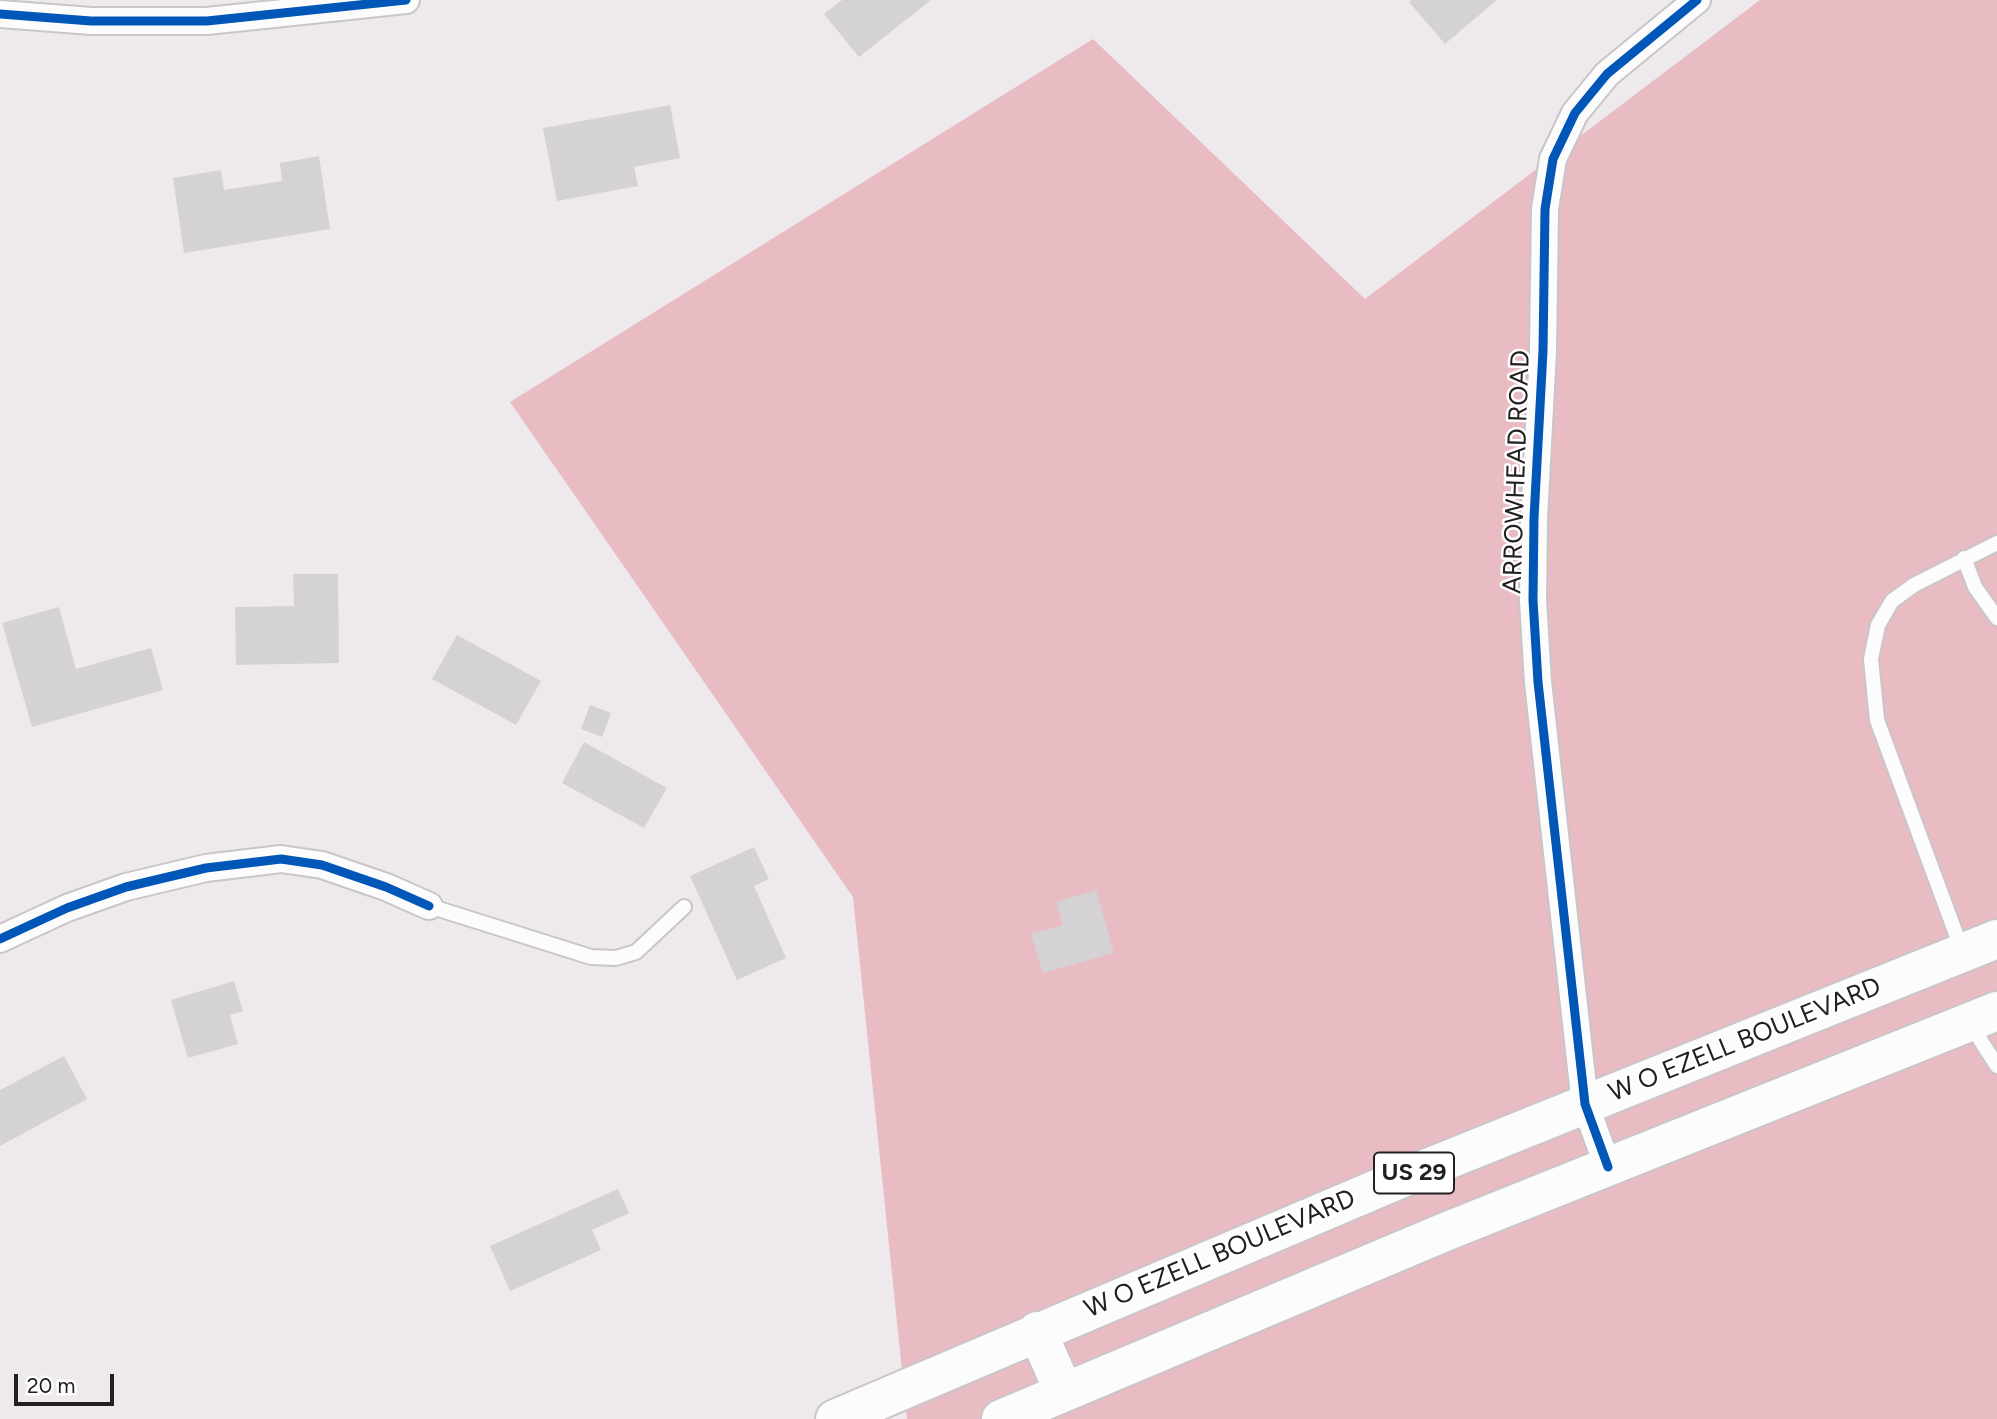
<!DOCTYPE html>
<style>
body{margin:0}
#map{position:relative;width:1997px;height:1419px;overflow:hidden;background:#eee9ed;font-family:Figtree,sans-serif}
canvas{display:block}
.scale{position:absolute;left:14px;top:1374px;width:100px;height:32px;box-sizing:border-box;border:4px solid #232022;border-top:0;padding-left:9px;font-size:21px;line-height:24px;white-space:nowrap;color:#232022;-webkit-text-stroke:5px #fff;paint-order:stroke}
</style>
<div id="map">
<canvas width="1997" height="1419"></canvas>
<div class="scale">20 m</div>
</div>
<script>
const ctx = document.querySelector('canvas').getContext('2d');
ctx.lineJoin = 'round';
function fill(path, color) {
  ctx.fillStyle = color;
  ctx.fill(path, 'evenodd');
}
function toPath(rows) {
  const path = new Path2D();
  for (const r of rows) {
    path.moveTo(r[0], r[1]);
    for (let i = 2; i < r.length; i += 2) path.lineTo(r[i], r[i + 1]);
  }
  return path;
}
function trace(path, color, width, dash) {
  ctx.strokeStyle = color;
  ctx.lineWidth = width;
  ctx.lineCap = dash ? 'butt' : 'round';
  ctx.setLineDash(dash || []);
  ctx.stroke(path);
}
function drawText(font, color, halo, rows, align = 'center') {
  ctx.font = font + ' Figtree,sans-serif';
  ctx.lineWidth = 5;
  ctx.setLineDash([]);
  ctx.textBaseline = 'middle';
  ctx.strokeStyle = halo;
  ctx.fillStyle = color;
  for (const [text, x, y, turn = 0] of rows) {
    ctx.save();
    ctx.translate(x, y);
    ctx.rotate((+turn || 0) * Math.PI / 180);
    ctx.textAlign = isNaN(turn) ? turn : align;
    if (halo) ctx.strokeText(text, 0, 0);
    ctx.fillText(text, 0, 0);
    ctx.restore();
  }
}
const forest = toPath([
 [1760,0,1997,0,1997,1419,907,1419,853,897,510,402,1093,39,1365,299]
]);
const building = toPath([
 [842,0,931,0,859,57,824,14],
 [1411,0,1497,0,1445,44,1409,2],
 [670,105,680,158,634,167,638,186,557,201,543,128],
 [319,156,330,229,184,253,173,178,221,170,224,190,282,181,280,163],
 [293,574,338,574,339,663,236,665,235,607,294,606],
 [59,607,76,669,151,648,163,690,32,727,2,623],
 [457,635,541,681,516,725,432,679],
 [590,705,611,713,602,737,581,729],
 [584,742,667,788,644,828,562,783],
 [754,847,769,879,754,886,786,958,737,980,690,876],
 [1096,890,1114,953,1043,973,1031,934,1063,925,1056,902],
 [234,981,243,1011,230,1015,238,1044,188,1058,171,1000],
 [64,1056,87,1099,0,1146,0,1090],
 [618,1189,629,1213,592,1230,601,1250,510,1291,490,1246]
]);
const service = toPath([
 [1964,558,1975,587,1997,618],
 [429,906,591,957,616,958,636,952,684,907],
 [1963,953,1877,720,1871,659,1878,625,1892,601,1914,585,1997,543],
 [1970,1024,1997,1066]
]);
const minor = toPath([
 [0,14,91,21,207,21,406,0],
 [0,939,67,908,126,887,206,868,281,859,322,865,386,887,429,906],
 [1608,1167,1585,1104,1538,682,1533,600,1534,518,1543,351,1545,209,1553,159,1575,113,1607,74,1697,0]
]);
const primary = toPath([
 [1037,1331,1064,1392],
 [835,1419,1405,1177,1997,939],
 [1001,1419,1445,1232,1997,1011]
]);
const cycleway = toPath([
 [0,14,91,21,207,21,406,0],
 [0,939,67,908,126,887,206,868,281,859,322,865,386,887,429,906],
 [1608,1167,1585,1104,1538,682,1533,600,1534,518,1543,351,1545,209,1553,159,1575,113,1607,74,1697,0]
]);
const shields = [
 [1414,1173,80]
];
const shieldNames = [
 ["US 29",1414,1173]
];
const streetNames = [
 ["ARROWHEAD ROAD",1517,472,-88],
 ["W O EZELL BOULEVARD",1745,1040,-22],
 ["W O EZELL BOULEVARD",1220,1254,-23]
];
fill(forest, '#e9bbc3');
fill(building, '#d5d2d5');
trace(service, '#c9c5c8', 18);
trace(minor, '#c9c5c8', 30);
trace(primary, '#c9c5c8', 42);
trace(service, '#fcfcfc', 14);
trace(minor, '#fcfcfc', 26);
trace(primary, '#fcfcfc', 38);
trace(cycleway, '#0057b8', 9);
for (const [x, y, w] of shields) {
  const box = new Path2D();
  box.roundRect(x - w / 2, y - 20.5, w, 41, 5);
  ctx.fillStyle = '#fff';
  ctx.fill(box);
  trace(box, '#232022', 2);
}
drawText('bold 24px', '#232022', null, shieldNames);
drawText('26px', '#232022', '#fff', streetNames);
</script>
